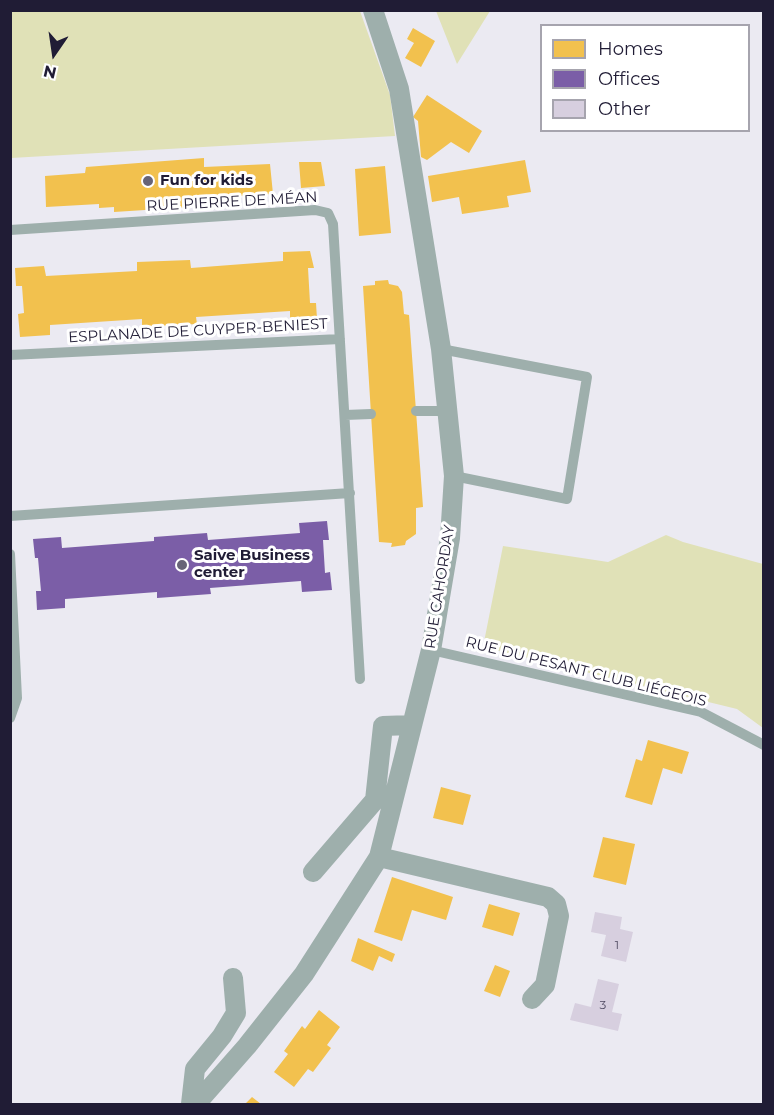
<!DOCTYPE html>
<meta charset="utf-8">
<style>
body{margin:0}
#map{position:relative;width:774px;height:1115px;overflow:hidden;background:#ebeaf2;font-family:Montserrat,sans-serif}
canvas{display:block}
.frame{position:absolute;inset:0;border:12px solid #201c35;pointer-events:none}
.legend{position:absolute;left:540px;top:24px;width:210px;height:108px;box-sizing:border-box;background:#fff;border:2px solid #a6a4ae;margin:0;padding:8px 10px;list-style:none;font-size:18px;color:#201c35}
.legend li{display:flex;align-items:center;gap:12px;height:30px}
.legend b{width:30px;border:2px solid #a6a4ae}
.north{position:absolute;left:24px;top:24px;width:60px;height:60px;-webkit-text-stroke:4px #fff;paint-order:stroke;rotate:193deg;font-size:16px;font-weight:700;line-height:24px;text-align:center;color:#201c35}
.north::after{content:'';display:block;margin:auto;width:21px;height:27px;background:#201c35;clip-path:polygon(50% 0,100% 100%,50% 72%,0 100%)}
</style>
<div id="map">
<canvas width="774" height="1115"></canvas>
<div class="frame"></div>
<ul class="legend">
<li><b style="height:16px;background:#f2c14e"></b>Homes</li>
<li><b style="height:16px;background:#7b5ea7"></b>Offices</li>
<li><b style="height:16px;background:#d7cfdf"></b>Other</li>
</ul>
<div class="north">N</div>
</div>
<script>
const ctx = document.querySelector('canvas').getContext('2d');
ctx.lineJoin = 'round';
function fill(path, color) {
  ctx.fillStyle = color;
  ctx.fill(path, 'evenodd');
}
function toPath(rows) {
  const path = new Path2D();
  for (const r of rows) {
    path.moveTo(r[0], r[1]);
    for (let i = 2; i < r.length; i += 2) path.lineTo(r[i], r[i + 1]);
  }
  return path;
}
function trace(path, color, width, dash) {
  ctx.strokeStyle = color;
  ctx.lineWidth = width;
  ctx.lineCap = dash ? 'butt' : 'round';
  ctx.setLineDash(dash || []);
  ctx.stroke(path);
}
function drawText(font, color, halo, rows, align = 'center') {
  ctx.font = font + ' Montserrat,sans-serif';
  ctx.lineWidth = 6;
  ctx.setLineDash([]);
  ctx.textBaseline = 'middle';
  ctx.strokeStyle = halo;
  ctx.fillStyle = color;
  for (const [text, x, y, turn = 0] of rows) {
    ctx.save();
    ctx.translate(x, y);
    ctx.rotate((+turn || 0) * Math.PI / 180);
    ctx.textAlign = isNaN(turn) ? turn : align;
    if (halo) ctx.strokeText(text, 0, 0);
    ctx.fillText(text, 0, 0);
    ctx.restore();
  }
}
const green = toPath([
 [11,10,360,11,390,95,395,136,11,158],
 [436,11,490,11,457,64],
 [666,535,683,542,763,564,764,645,760,653,763,647,763,728,737,709,483,647,503,546,608,562]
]);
const homes = toPath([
 [413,28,435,41,421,67,405,58,414,43,407,39],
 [427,95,482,131,469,153,451,142,427,160,421,157,418,121,413,117],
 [204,158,204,167,270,164,273,194,221,197,221,200,206,201,207,206,114,212,114,207,99,208,99,204,46,207,45,176,85,173,86,167],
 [525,160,531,192,507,196,509,207,462,214,459,197,432,202,428,176],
 [299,162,321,162,325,186,301,188],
 [385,166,391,233,359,236,355,169],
 [310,251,314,268,308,268,310,303,316,303,317,319,290,321,290,311,196,317,197,324,142,327,142,319,50,325,50,335,20,337,18,314,24,313,22,286,16,286,15,268,44,266,46,276,137,271,137,262,190,260,191,268,283,261,283,252],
 [388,280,389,284,398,286,402,292,404,314,409,315,423,507,416,508,416,534,406,541,405,545,391,547,392,543,379,542,363,286,375,285,375,281],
 [648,740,689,752,682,774,663,768,652,805,625,797,636,759,642,761],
 [441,787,471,795,463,825,433,818],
 [603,837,635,844,626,885,593,877],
 [392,877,453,897,446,920,412,910,402,941,374,932],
 [489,904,520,913,513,936,482,927],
 [358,938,395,954,392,962,379,956,373,971,351,961],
 [495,965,510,971,500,997,484,991],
 [319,1010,340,1027,327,1045,331,1048,313,1072,308,1069,294,1087,274,1072,288,1054,284,1051,302,1026,305,1029],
 [252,1097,261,1104,245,1104]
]);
const offices = toPath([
 [327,521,329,540,323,540,325,573,330,572,332,590,302,592,301,581,210,588,211,594,157,598,157,592,65,599,65,608,37,610,36,591,41,591,38,558,35,558,33,539,61,537,62,548,154,541,154,537,207,533,208,540,300,533,299,523]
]);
const building = toPath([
 [595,912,622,917,620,929,633,932,626,962,601,956,606,935,591,932],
 [598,979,619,984,612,1012,622,1014,618,1031,570,1020,575,1003,591,1007]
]);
const lane = toPath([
 [10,230,315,210,328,213,333,224,360,679],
 [441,349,587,377,567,499,454,476],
 [10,355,340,339],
 [416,411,448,411],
 [345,415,371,414],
 [10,516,350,493],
 [10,554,17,698,10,718],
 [431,650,701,712,764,745]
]);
const street = toPath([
 [379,857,548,897,556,904,559,916,545,985,532,999],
 [313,872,375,800,383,726,412,725],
 [191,1104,195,1069,222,1036,236,1013,233,978],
 [196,1104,247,1046,304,974,379,857,431,650,450,538,454,476,441,349,399,89,373,10]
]);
const markers = [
 [148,181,6,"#676477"],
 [182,565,6,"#676477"]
];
const numberNames = [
 ["1",617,945],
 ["3",603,1005]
];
const poiNames = [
 ["Fun for kids",160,181],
 ["Saive Business",194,556],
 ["center",194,573]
];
const streetNames = [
 ["RUE PIERRE DE MÉAN",232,202,-3],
 ["ESPLANADE DE CUYPER-BENIEST",198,331,-3],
 ["RUE CAHORDAY",440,587,-81],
 ["RUE DU PESANT CLUB LIÉGEOIS",586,672,14]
];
fill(green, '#e0e1b7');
fill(homes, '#f2c14e');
fill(offices, '#7b5ea7');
fill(building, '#d7cfdf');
trace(lane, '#9eafac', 10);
trace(street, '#9eafac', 20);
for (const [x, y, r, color] of markers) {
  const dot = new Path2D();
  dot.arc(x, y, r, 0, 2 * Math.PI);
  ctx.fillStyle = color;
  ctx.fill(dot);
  trace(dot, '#fff', 2);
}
drawText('12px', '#4e4960', null, numberNames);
drawText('bold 15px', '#201c35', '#fff', poiNames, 'left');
drawText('15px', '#201c35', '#fff', streetNames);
</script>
